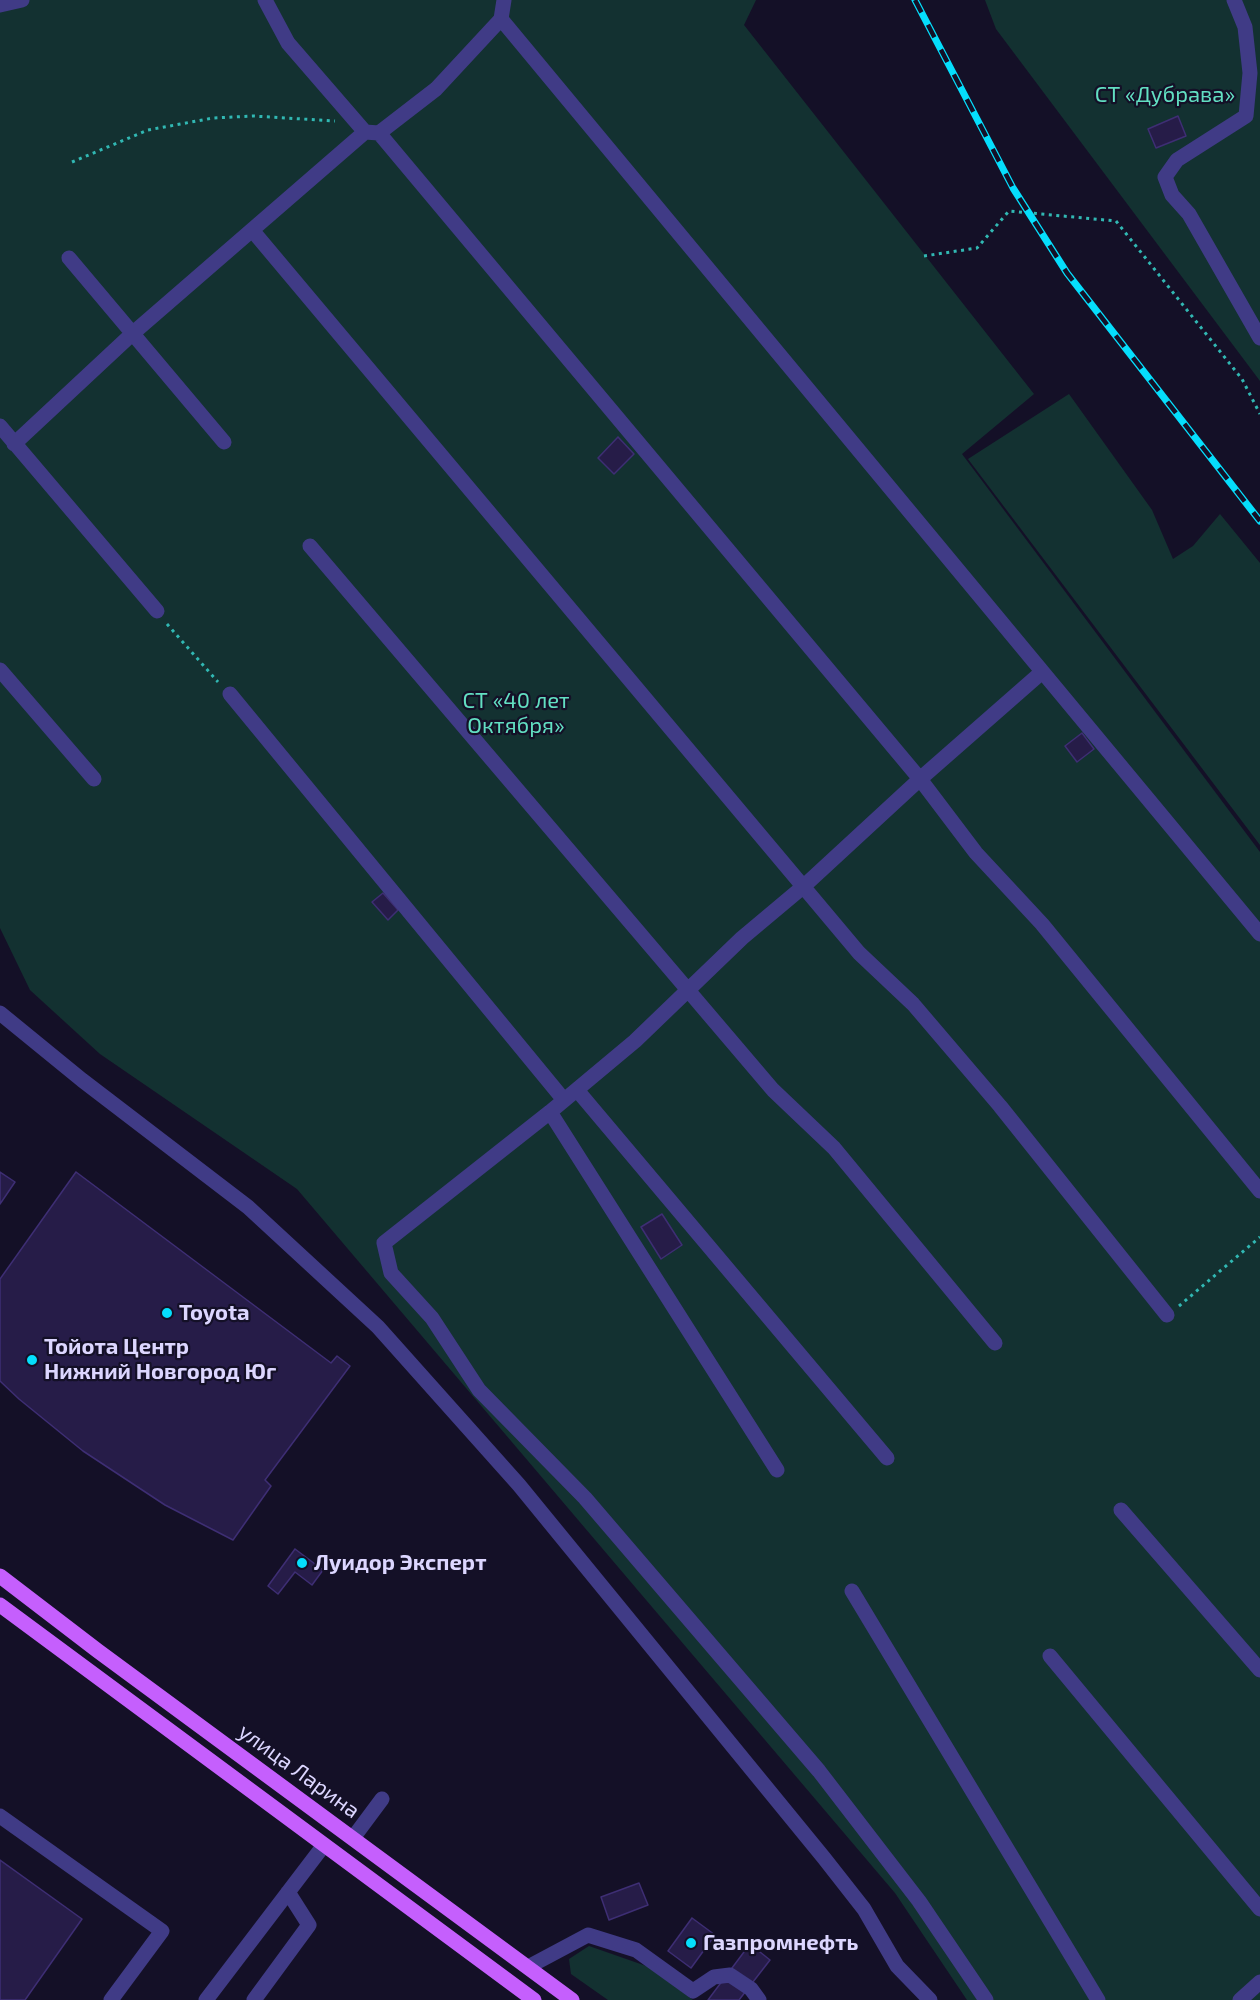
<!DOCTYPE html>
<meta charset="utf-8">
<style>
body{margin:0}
canvas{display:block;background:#141027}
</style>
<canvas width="1260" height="2000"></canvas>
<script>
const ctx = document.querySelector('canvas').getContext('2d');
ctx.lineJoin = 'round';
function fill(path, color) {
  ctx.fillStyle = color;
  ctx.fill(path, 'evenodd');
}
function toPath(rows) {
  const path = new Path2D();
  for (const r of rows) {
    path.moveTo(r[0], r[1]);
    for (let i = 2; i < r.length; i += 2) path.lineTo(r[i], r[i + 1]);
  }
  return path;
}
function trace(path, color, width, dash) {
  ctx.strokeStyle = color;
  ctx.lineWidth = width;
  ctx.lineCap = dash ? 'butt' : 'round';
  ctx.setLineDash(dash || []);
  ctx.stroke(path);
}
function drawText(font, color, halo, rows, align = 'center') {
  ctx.font = font + ' "Exo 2",sans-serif';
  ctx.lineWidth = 4.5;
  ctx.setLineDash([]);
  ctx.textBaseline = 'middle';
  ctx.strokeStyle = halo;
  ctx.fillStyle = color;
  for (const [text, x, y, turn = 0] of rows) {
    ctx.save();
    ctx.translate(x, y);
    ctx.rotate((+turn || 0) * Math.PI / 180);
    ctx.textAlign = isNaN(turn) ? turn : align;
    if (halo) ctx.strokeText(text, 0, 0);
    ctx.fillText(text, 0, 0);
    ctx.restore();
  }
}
const green = toPath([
 [0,0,756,0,744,25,1034,394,962,454,1260,852,1260,2000,967,2000,895,1893,297,1189,100,1054,30,990,0,928],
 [985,0,1260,0,1260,381,996,29],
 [1069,394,1152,510,1173,559,1193,546,1220,514,1260,563,1260,845,968,459],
 [589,1946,649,1967,693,2000,608,2000,571,1974,569,1959]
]);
const building = toPath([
 [1178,116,1186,136,1156,148,1148,129,1178,116],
 [618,437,634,454,614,474,598,458,618,437],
 [1082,733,1094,749,1077,762,1065,746,1082,733],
 [383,893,398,910,388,920,372,902,383,893],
 [0,1172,15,1182,0,1204,0,1172],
 [76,1172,331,1363,337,1356,350,1366,265,1480,271,1486,233,1540,165,1505,83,1451,19,1399,0,1381,0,1279,76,1172],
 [662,1214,682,1245,661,1259,641,1227,662,1214],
 [295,1549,323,1570,312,1585,295,1572,278,1594,268,1586,295,1549],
 [0,1860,82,1919,25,2000,0,2000,0,1860],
 [639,1883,648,1905,609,1920,601,1897,639,1883],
 [692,1918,715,1935,691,1968,668,1951,692,1918],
 [750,1944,770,1960,739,2000,708,2000,750,1944]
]);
const path = toPath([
 [72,162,148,130,213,118,253,116,335,121],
 [924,256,977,248,1009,211,1116,221,1242,379,1260,414],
 [167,624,218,682],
 [1179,1306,1260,1237]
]);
const minor = toPath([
 [265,0,288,43,365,132],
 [1234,0,1245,27,1250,73,1246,116,1177,160,1165,177,1172,195,1189,214,1260,338],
 [0,5,22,0],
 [501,19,1260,934],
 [379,133,920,779,976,853,1042,924,1260,1191],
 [252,230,859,953,913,1004,1000,1106,1167,1315],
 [69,258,224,442],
 [0,426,157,611],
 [14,444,132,334,365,132,379,133,436,89,501,19,504,0],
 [310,546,773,1090,834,1148,995,1343],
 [0,670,94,779],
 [230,694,564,1100],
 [0,1013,82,1080,248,1207,378,1327,519,1485,824,1858,864,1909,897,1966,930,2000],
 [577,1090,887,1458],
 [550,1112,777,1470],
 [1121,1510,1260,1670],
 [852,1591,1098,2000],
 [1050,1656,1260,1909],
 [0,1816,162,1931,111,2000],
 [353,1838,382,1799],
 [528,1967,588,1935,636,1950,693,1991,714,1977,730,1975,751,1989,759,2000],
 [206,2000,324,1845],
 [254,2000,309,1925,288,1892],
 [986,2000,919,1901,819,1771,585,1498,479,1390,432,1318,391,1273,384,1243,550,1112,635,1041,742,938,804,886,920,779,1042,672],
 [1240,2000,1260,1982]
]);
const major = toPath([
 [0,1576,98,1651,572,2000],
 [0,1605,534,2000]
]);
const rail = toPath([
 [915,0,1013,188,1067,273,1260,521]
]);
const markers = [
 [167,1313,6,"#05defc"],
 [32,1360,6,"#05defc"],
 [302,1563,6,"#05defc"],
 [691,1943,6,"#05defc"]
];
const parkNames = [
 ["СТ «Дубрава»",1165,95],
 ["СТ «40 лет",516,701],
 ["Октября»",516,726]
];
const poiNames = [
 ["Toyota",179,1313],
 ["Тойота Центр",44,1347],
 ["Нижний Новгород Юг",44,1372],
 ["Луидор Эксперт",314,1563],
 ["Газпромнефть",703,1943]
];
const streetNames = [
 ["улица Ларина",299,1771,36]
];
fill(green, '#133131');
fill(building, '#261c48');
trace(building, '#3e2e74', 1.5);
trace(path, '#31b8b3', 3, [3, 4.5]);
trace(minor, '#403b86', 15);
trace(major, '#c55ffd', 15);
trace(rail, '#05defc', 7);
trace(rail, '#141027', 4.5, [14]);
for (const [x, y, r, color] of markers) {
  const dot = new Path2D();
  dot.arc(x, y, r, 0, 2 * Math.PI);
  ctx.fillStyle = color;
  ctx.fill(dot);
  trace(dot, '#141027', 2);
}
drawText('22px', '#62dfc2', '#141027', parkNames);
drawText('bold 22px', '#dcd6ff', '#141027', poiNames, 'left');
drawText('22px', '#dcd6ff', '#141027', streetNames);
</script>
